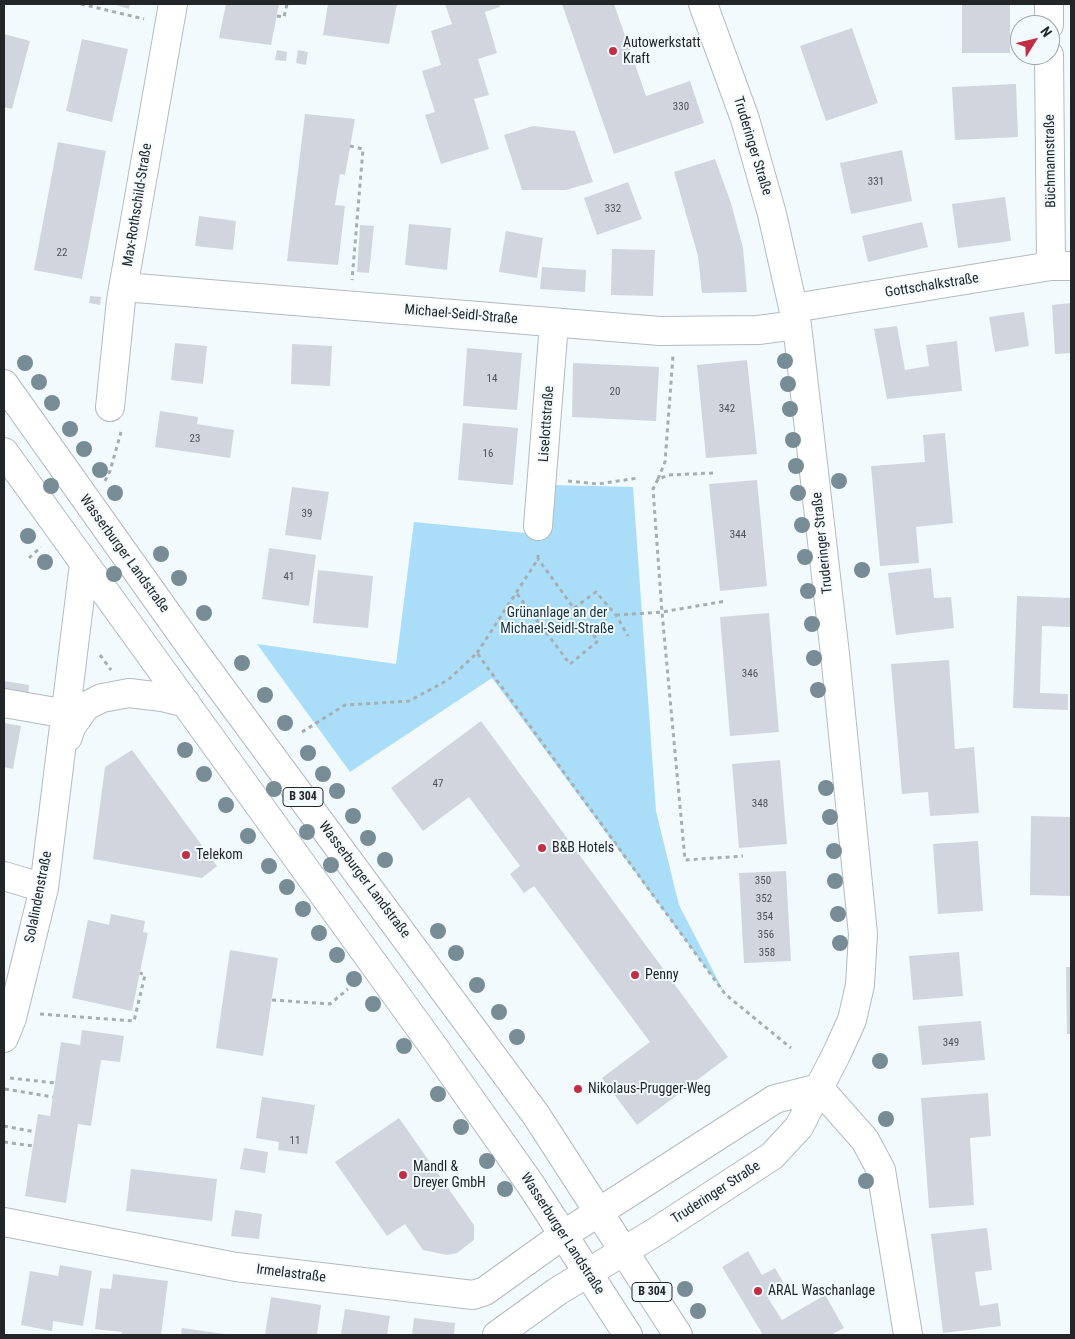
<!DOCTYPE html>
<meta charset="utf-8">
<style>
body{margin:0}
#map{position:relative;width:1075px;height:1339px;overflow:hidden;background:#f2fafe;font-family:"Roboto Condensed",sans-serif}
canvas{display:block}
.frame{position:absolute;inset:0;border:5px solid #222628;pointer-events:none}
.north{position:absolute;left:1010px;top:15px;width:50px;height:50px;box-sizing:border-box;background:#f2fafe;border:1px solid #9fa5a8;border-radius:50%;rotate:54deg;font-size:14px;font-weight:700;line-height:20px;text-align:center;color:#222628}
.north::after{content:'';display:block;margin:auto;width:18px;height:22px;background:#c02f44;clip-path:polygon(50% 0,100% 100%,50% 72%,0 100%)}
</style>
<div id="map">
<canvas width="1075" height="1339"></canvas>
<div class="frame"></div>
<div class="north">N</div>
</div>
<script>
const ctx = document.querySelector('canvas').getContext('2d');
ctx.lineJoin = 'round';
function fill(path, color) {
  ctx.fillStyle = color;
  ctx.fill(path, 'evenodd');
}
function toPath(rows) {
  const path = new Path2D();
  for (const r of rows) {
    path.moveTo(r[0], r[1]);
    for (let i = 2; i < r.length; i += 2) path.lineTo(r[i], r[i + 1]);
  }
  return path;
}
function trace(path, color, width, dash) {
  ctx.strokeStyle = color;
  ctx.lineWidth = width;
  ctx.lineCap = dash ? 'butt' : 'round';
  ctx.setLineDash(dash || []);
  ctx.stroke(path);
}
function drawText(font, color, halo, rows, align = 'center') {
  ctx.font = font + ' "Roboto Condensed",sans-serif';
  ctx.lineWidth = 4;
  ctx.setLineDash([]);
  ctx.textBaseline = 'middle';
  ctx.strokeStyle = halo;
  ctx.fillStyle = color;
  for (const [text, x, y, turn = 0] of rows) {
    ctx.save();
    ctx.translate(x, y);
    ctx.rotate((+turn || 0) * Math.PI / 180);
    ctx.textAlign = isNaN(turn) ? turn : align;
    if (halo) ctx.strokeText(text, 0, 0);
    ctx.fillText(text, 0, 0);
    ctx.restore();
  }
}
const green = toPath([
 [552,485,633,487,656,811,679,905,725,994,492,678,350,772,257,644,396,664,414,522,546,535]
]);
const building = toPath([
 [113,4,130,4,129,9],
 [226,4,279,4,271,45,219,38],
 [328,4,397,4,389,44,323,35],
 [445,4,499,4,500,7,485,12,497,53,478,59,489,95,474,99,489,149,441,164,425,115,435,112,422,71,441,65,431,31,452,24],
 [562,4,614,4,646,96,690,81,704,123,614,154],
 [962,4,1010,5,1010,53,962,53],
 [852,28,878,103,826,121,800,46],
 [4,34,30,41,12,109,4,107],
 [82,39,128,49,112,122,66,111],
 [277,50,287,52,286,61,275,60],
 [298,50,308,52,306,65,296,63],
 [1016,84,1018,137,955,140,952,87],
 [305,114,355,119,345,175,340,174,335,205,345,206,338,265,287,261],
 [533,126,575,131,593,182,566,190,522,190,504,135],
 [58,142,106,151,82,279,34,270],
 [902,150,912,201,851,214,840,163],
 [715,159,731,203,743,248,747,292,702,293,698,256,674,172],
 [628,182,642,219,597,235,584,198],
 [1005,197,1011,241,958,248,952,204],
 [199,216,236,221,233,250,195,246],
 [922,222,928,247,868,262,862,236],
 [409,224,451,228,447,270,405,265],
 [360,225,374,226,369,273,357,272],
 [506,231,543,238,537,278,499,272],
 [612,249,655,250,653,296,611,295],
 [542,267,586,270,585,292,540,289],
 [90,296,101,297,100,305,89,303],
 [1071,303,1071,353,1055,354,1052,305],
 [1024,312,1029,346,995,352,989,317],
 [897,326,905,370,929,366,926,345,957,341,962,391,887,399,874,329],
 [175,343,207,346,203,384,171,380],
 [292,344,332,346,330,386,291,384],
 [467,348,522,353,517,410,463,406],
 [747,360,757,454,706,458,697,365],
 [573,363,659,367,656,421,572,417],
 [160,411,198,417,197,424,234,430,230,458,155,447],
 [463,423,518,428,513,485,458,480],
 [945,433,953,523,916,527,919,563,880,566,871,466,925,462,923,435],
 [757,480,767,586,720,591,709,484],
 [292,487,329,492,321,540,285,535],
 [269,548,316,555,309,606,262,599],
 [931,568,934,598,951,597,954,628,896,635,888,573],
 [318,570,373,576,368,628,313,623],
 [1017,596,1071,598,1071,627,1042,626,1040,693,1068,694,1068,710,1013,708],
 [769,613,779,732,730,736,720,617],
 [949,660,955,749,974,747,979,813,930,816,928,792,902,794,891,664],
 [4,681,29,685,28,698,4,694],
 [481,721,728,1057,637,1125,602,1078,650,1042,534,886,524,893,510,874,520,866,469,797,423,831,391,788],
 [4,723,21,726,13,769,4,767],
 [132,750,217,866,202,878,93,859,105,767],
 [780,760,787,844,739,848,732,764],
 [1031,816,1071,817,1071,896,1030,895],
 [978,841,983,911,938,914,933,844],
 [786,871,791,961,744,963,739,873],
 [111,914,145,921,143,932,148,933,132,1011,72,998,88,920,109,925],
 [230,950,278,958,263,1056,216,1048],
 [959,952,963,996,913,1000,909,956],
 [1066,967,1071,967,1071,1034,1067,1034],
 [981,1021,985,1060,922,1065,918,1026],
 [82,1030,124,1036,120,1062,101,1060,91,1126,78,1124,66,1203,25,1196,38,1114,50,1116,61,1042,80,1045],
 [988,1093,991,1136,970,1138,974,1205,929,1208,921,1098],
 [262,1097,315,1105,307,1154,278,1150,279,1142,256,1138],
 [399,1118,474,1225,474,1240,457,1253,447,1255,423,1250,405,1224,387,1236,335,1162],
 [244,1148,268,1152,265,1173,240,1169],
 [131,1169,217,1179,212,1221,126,1211],
 [235,1210,262,1214,259,1239,231,1236],
 [987,1228,992,1270,975,1272,980,1306,998,1303,1001,1326,943,1333,931,1234],
 [748,1251,762,1275,775,1268,786,1287,768,1298,782,1320,825,1295,844,1328,831,1335,763,1335,722,1267],
 [60,1265,92,1271,83,1326,53,1321,52,1331,21,1325,30,1271,58,1276],
 [113,1274,168,1281,161,1335,122,1335,122,1332,95,1329,100,1288,111,1289],
 [271,1297,321,1305,317,1335,265,1335],
 [345,1309,390,1316,387,1335,341,1335],
 [414,1318,455,1323,454,1335,412,1335],
 [182,1328,225,1334,225,1335,181,1335]
]);
const path = toPath([
 [81,4,144,19],
 [277,16,284,17,287,4],
 [350,146,363,149,352,280],
 [713,473,669,475,658,479,653,489,662,612,685,860,743,856],
 [658,479,665,462,673,356],
 [105,481,110,471,121,432],
 [568,481,598,484,638,478],
 [29,558,41,547],
 [517,594,570,664,598,641,538,559],
 [574,608,596,592,616,615,628,636],
 [616,615,662,612,726,601],
 [477,653,538,559,538,552],
 [100,655,111,670],
 [302,732,345,705,409,701,448,680,477,653,725,994,791,1048],
 [272,1000,330,1004,348,989],
 [40,1014,134,1021,145,975,140,973],
 [10,1078,55,1083],
 [5,1089,53,1097],
 [4,1126,35,1132],
 [4,1142,33,1146]
]);
const minor = toPath([
 [1049,4,1049,25],
 [1049,55,1051,266],
 [124,287,660,331,758,330,797,325],
 [794,308,1051,266,1071,266],
 [110,407,121,300,173,4],
 [538,526,554,323],
 [4,703,67,714],
 [68,737,71,727,86,706,102,698,129,693,162,697,186,703],
 [4,876,44,888],
 [4,1038,12,1018,44,888,84,564],
 [819,1088,865,1140,881,1170,908,1335],
 [4,1222,236,1267,473,1295,485,1291,563,1235,775,1099,819,1088],
 [497,1335,558,1291,657,1231,772,1156,799,1127,838,1051,852,1020,860,985,863,934,835,654,797,325,772,214,745,119,703,4]
]);
const major = toPath([
 [4,384,193,650,536,1115,678,1335],
 [4,452,433,1046,531,1185,628,1335]
]);
const trees = [
 [785,361],
 [25,363],
 [39,382],
 [788,384],
 [52,403],
 [790,409],
 [70,429],
 [793,440],
 [84,449],
 [796,466],
 [100,470],
 [839,481],
 [51,486],
 [115,493],
 [798,493],
 [802,525],
 [28,536],
 [161,554],
 [805,557],
 [45,562],
 [862,570],
 [114,574],
 [179,578],
 [808,591],
 [204,613],
 [812,624],
 [814,658],
 [242,663],
 [818,690],
 [265,695],
 [285,723],
 [185,750],
 [308,753],
 [204,774],
 [323,774],
 [826,788],
 [274,789],
 [337,791],
 [226,805],
 [353,816],
 [830,817],
 [307,832],
 [248,836],
 [368,838],
 [834,851],
 [385,860],
 [331,865],
 [269,866],
 [835,881],
 [287,887],
 [303,909],
 [838,914],
 [438,931],
 [319,933],
 [840,943],
 [456,953],
 [337,955],
 [354,979],
 [477,985],
 [373,1004],
 [499,1012],
 [517,1037],
 [404,1046],
 [880,1061],
 [438,1094],
 [886,1119],
 [461,1127],
 [487,1161],
 [866,1181],
 [505,1189],
 [685,1289],
 [698,1311]
];
const markers = [
 [613,51,5,"#c02f44"],
 [542,848,5,"#c02f44"],
 [186,855,5,"#c02f44"],
 [635,975,5,"#c02f44"],
 [578,1089,5,"#c02f44"],
 [403,1175,5,"#c02f44"],
 [758,1291,5,"#c02f44"]
];
const numberNames = [
 ["330",681,107],
 ["331",876,182],
 ["332",613,209],
 ["22",62,253],
 ["14",492,379],
 ["20",615,392],
 ["342",727,409],
 ["23",195,439],
 ["16",488,454],
 ["39",307,514],
 ["344",738,535],
 ["41",289,577],
 ["346",750,674],
 ["47",438,784],
 ["348",760,804],
 ["350",763,881],
 ["352",764,899],
 ["354",765,917],
 ["356",766,935],
 ["358",767,953],
 ["349",951,1043],
 ["11",295,1141]
];
const shields = [
 [303,797,40],
 [652,1292,40]
];
const shieldNames = [
 ["B 304",303,797],
 ["B 304",652,1292]
];
const poiNames = [
 ["Autowerkstatt",623,43],
 ["Kraft",623,59],
 ["B&B Hotels",552,848],
 ["Telekom",196,855],
 ["Penny",645,975],
 ["Nikolaus-Prugger-Weg",588,1089],
 ["Mandl &",413,1167],
 ["Dreyer GmbH",413,1183],
 ["ARAL Waschanlage",768,1291]
];
const streetNames = [
 ["Truderinger Straße",752,146,73],
 ["Büchmannstraße",1051,161,-91],
 ["Max-Rothschild-Straße",138,205,-81],
 ["Gottschalkstraße",932,286,-9],
 ["Michael-Seidl-Straße",461,315,5],
 ["Liselottstraße",547,424,-86],
 ["Truderinger Straße",823,543,-96],
 ["Wasserburger Landstraße",124,554,54],
 ["Wasserburger Landstraße",364,880,53],
 ["Solalindenstraße",39,897,-79],
 ["Truderinger Straße",716,1193,-33],
 ["Wasserburger Landstraße",562,1234,57],
 ["Irmelastraße",291,1274,7]
];
const parkNames = [
 ["Grünanlage an der",557,613],
 ["Michael-Seidl-Straße",557,629]
];
fill(green, '#aadef8');
fill(building, '#d1d6de');
trace(minor, '#b2bbc0', 30);
trace(major, '#b2bbc0', 30);
trace(path, '#a7aeb1', 3, [4, 4]);
trace(minor, '#fff', 28);
trace(major, '#fff', 28);
ctx.fillStyle = '#788c95';
for (const [x, y] of trees) {
  ctx.beginPath();
  ctx.arc(x, y, 8, 0, 2 * Math.PI);
  ctx.fill();
}
for (const [x, y, r, color] of markers) {
  const dot = new Path2D();
  dot.arc(x, y, r, 0, 2 * Math.PI);
  ctx.fillStyle = color;
  ctx.fill(dot);
  trace(dot, '#f2fafe', 2);
}
drawText('11px', '#4e5256', null, numberNames);
for (const [x, y, w] of shields) {
  const box = new Path2D();
  box.roundRect(x - w / 2, y - 9.5, w, 19, 4);
  ctx.fillStyle = '#f2fafe';
  ctx.fill(box);
  trace(box, '#222628', 1);
}
drawText('bold 12px', '#222628', null, shieldNames);
drawText('14px', '#222628', '#f2fafe', poiNames, 'left');
drawText('14px', '#222628', '#f2fafe', streetNames);
drawText('14px', '#15323f', '#f2fafe', parkNames);
</script>
